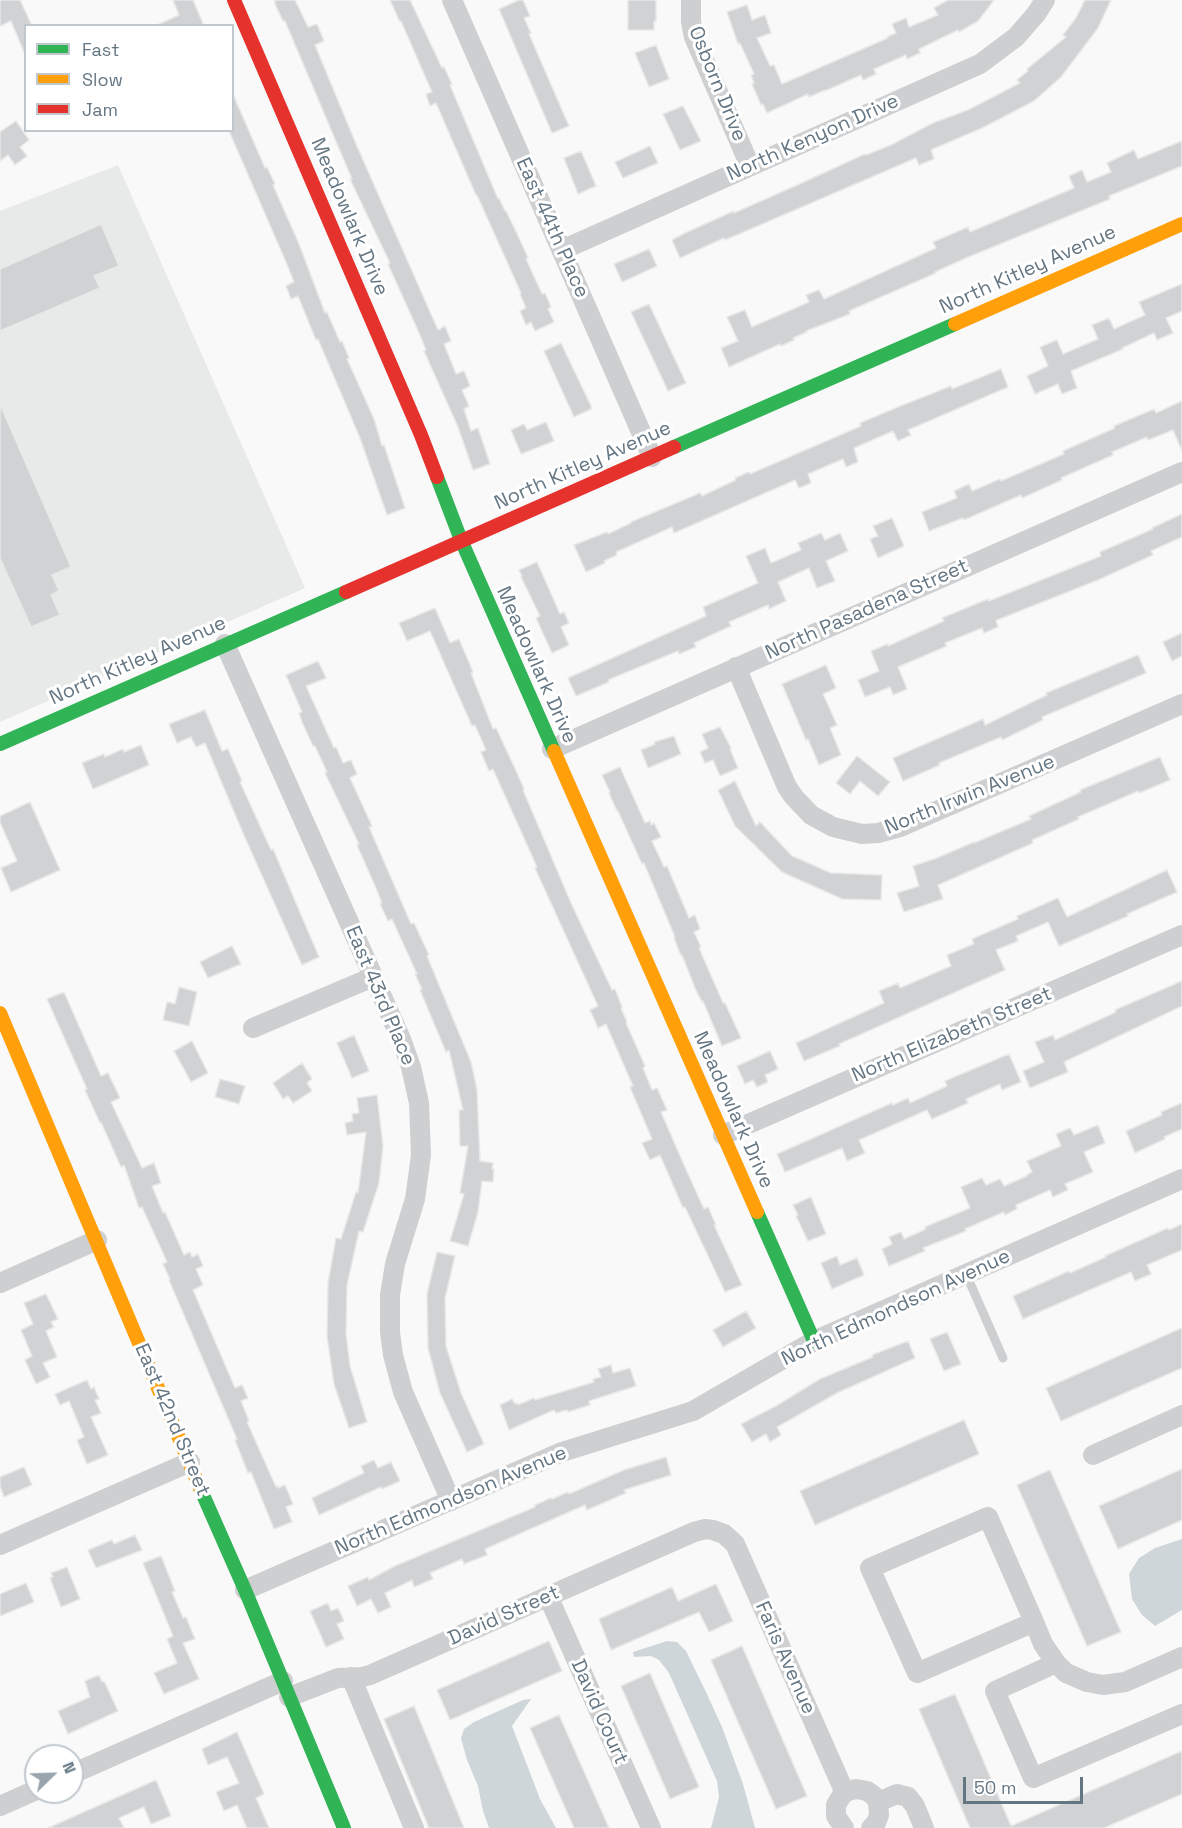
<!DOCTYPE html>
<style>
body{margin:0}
#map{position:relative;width:1182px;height:1828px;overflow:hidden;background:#f9f9f9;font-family:"Space Grotesk",sans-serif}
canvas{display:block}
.legend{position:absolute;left:24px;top:24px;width:210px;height:108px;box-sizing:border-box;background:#fff;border:2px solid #c1c8cd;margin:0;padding:8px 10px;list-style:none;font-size:18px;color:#657683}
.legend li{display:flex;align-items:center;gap:12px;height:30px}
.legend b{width:30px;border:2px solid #c1c8cd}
.north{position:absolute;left:24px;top:1744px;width:60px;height:60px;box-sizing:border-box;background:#fff;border:2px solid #c1c8cd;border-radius:50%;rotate:67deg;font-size:16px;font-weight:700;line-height:24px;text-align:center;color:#657683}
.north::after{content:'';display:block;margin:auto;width:21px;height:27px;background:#99a4ac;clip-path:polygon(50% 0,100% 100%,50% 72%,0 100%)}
.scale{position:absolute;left:963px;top:1777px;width:120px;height:27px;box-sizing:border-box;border:3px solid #657683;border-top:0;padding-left:8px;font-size:18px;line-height:21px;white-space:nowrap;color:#657683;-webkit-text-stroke:4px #fff;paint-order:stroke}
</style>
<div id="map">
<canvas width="1182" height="1828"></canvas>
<ul class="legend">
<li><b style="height:8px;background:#30b455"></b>Fast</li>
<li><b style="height:8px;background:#ff9f0a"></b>Slow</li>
<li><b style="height:8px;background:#e5322d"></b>Jam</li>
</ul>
<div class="north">N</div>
<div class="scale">50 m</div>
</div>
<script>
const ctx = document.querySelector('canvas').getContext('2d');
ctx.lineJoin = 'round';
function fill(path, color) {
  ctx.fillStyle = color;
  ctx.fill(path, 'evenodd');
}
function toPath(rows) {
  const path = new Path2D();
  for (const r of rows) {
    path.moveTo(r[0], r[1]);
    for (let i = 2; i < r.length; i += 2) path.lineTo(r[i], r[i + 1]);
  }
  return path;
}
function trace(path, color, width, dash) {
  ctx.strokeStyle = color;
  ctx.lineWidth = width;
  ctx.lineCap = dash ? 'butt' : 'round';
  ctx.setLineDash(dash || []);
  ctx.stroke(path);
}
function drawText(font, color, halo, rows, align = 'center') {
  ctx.font = font + ' "Space Grotesk",sans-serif';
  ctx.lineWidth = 6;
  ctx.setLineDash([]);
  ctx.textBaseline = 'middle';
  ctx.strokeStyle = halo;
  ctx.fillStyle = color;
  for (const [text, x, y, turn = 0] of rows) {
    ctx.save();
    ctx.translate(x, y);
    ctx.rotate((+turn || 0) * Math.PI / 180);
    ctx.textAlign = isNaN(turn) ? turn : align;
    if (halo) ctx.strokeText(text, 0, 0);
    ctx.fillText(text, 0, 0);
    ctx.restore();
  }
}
const built = toPath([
 [118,165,305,588,0,722,0,211]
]);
const water = toPath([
 [1182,1539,1182,1610,1155,1626,1142,1615,1132,1599,1129,1574,1139,1558,1155,1548],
 [667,1641,677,1642,686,1651,705,1690,722,1727,743,1784,755,1828,711,1828,719,1797,717,1781,669,1673,659,1660,651,1656,634,1657,633,1652],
 [531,1699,512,1726,540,1799,556,1828,489,1828,483,1811,478,1786,467,1760,461,1738,464,1729,474,1722,523,1700]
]);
const building = toPath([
 [0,0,20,0,32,26,26,26,26,57,11,21,0,26,0,0],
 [173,0,193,0,204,26,155,26,179,15,173,0],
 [275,0,295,0,308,27,317,24,324,41,315,45,356,144,438,330,445,326,451,341,444,344,456,374,464,371,470,386,462,390,469,406,464,409,471,431,478,428,490,464,473,470,458,427,424,351,426,350,420,335,388,264,390,263,350,179,352,179,285,21,283,21,275,4,275,0],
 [390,0,410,0,442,68,444,67,452,84,450,85,498,199,499,198,505,211,506,211,520,240,528,258,526,259,542,294,545,293,551,307,548,309,554,322,535,331,531,322,526,325,520,311,526,308,520,294,521,293,477,195,476,195,436,103,430,106,426,94,432,92,401,21,400,22,390,0],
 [519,0,523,0,530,16,524,18,531,33,529,34,569,126,552,133,499,9,519,0],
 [628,0,656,0,656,21,654,21,654,30,628,30,628,0],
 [948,0,994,0,978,21,959,32,958,30,919,49,920,53,907,59,906,55,874,69,876,74,863,80,861,75,825,91,825,90,809,97,808,94,767,113,763,104,761,105,752,84,754,83,751,75,754,74,740,43,738,44,727,12,747,5,752,20,765,15,771,33,757,38,770,66,774,65,782,84,888,38,887,37,896,33,892,24,906,18,909,27,938,15,934,8,948,0],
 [1085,0,1111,0,1098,28,1061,77,1034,101,982,128,933,149,931,150,934,159,919,165,916,158,725,240,724,238,680,258,672,240,685,233,734,211,734,213,804,182,865,154,866,155,891,145,933,123,968,110,1020,83,1017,80,1028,71,1027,69,1066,37,1063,35,1076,18,1085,0],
 [656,45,669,79,649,87,635,53,656,45],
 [232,92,265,168,267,167,275,184,273,185,299,244,325,313,327,312,340,342,342,341,349,358,347,359,374,419,382,446,384,445,405,508,387,515,360,438,318,339,316,340,298,296,291,299,286,286,294,282,286,262,229,131,232,130,232,92],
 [683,106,701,141,680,150,663,114,683,106],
 [16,121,29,140,20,147,27,156,15,165,8,155,0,161,0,132,16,121],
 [1182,141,1182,166,1109,196,1110,199,966,258,935,272,936,273,849,311,850,314,806,331,807,332,793,338,794,340,781,346,780,344,729,367,721,348,738,341,727,317,745,310,752,327,809,302,806,295,819,290,824,299,936,248,933,242,968,227,970,232,1074,188,1069,176,1082,170,1087,182,1111,172,1107,163,1134,150,1138,159,1182,141],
 [650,146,658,163,623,178,615,162,650,146],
 [581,151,596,186,578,194,564,158,581,151],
 [101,224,119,266,94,276,100,288,0,331,0,269,101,224],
 [649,249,657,266,622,282,614,264,649,249],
 [1182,284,1182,311,1166,318,1173,333,1157,340,1154,333,1122,348,1123,349,1071,371,1077,388,1062,394,1058,384,1035,394,1027,376,1048,366,1040,347,1057,340,1063,354,1098,339,1092,325,1109,318,1114,329,1145,315,1139,302,1182,284],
 [649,304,686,383,668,391,631,312,649,304],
 [561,343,591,406,591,409,574,417,544,351,561,343],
 [1001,369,1008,387,908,430,911,435,898,441,893,431,854,448,858,462,846,467,843,459,808,474,811,483,799,488,795,480,674,533,672,527,616,552,617,555,604,561,605,563,586,572,574,545,607,532,608,534,631,523,631,522,700,493,702,496,736,480,735,478,749,472,750,474,861,426,860,423,898,407,951,386,952,389,1001,369],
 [1182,401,1182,451,1173,430,1148,440,1147,437,1112,452,1113,455,1061,478,1062,480,1022,498,1021,495,964,520,963,518,929,531,922,512,957,498,954,491,969,484,972,491,1000,479,1001,481,1064,454,1063,451,1115,428,1114,426,1154,409,1156,413,1182,401],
 [0,404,71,567,52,575,59,591,51,595,60,615,31,627,0,558,0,404],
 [546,422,554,441,521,454,511,430,524,424,527,430,546,422],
 [1182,514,1182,537,1151,551,1153,555,1098,580,997,620,996,621,998,627,984,633,982,628,945,643,947,646,898,667,907,689,893,695,890,687,865,697,858,680,879,671,871,651,888,644,888,646,944,621,942,618,988,599,989,601,1101,556,1100,552,1153,529,1152,528,1182,514],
 [892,518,904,546,878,558,870,539,878,536,873,526,892,518],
 [821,533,825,540,840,533,848,551,826,561,835,581,817,588,809,568,778,582,786,601,769,609,768,605,729,622,731,626,694,643,696,647,679,654,678,651,608,680,609,682,576,696,568,678,706,616,703,607,758,583,746,556,765,548,771,563,801,550,798,543,821,533],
 [537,562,560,614,564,612,569,623,561,627,569,645,552,653,536,618,540,616,521,577,522,576,519,570,537,562],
 [435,608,450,643,459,639,473,672,471,673,493,729,496,728,517,773,524,789,523,790,571,903,612,990,615,989,622,1007,621,1008,627,1022,626,1023,645,1066,643,1068,652,1090,657,1088,667,1110,661,1112,684,1165,704,1209,708,1207,716,1225,714,1225,742,1285,725,1292,685,1207,683,1208,660,1155,650,1160,642,1143,652,1139,630,1087,633,1086,606,1024,598,1028,590,1010,598,1006,535,868,537,867,493,769,489,771,481,752,486,750,475,725,472,726,430,631,407,641,399,623,435,608],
 [1182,633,1182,656,1172,661,1163,642,1182,633],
 [1138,655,1146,673,1042,717,1043,720,1002,740,1001,737,939,763,940,765,903,781,893,758,983,719,985,725,1047,695,1046,693,1138,655],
 [318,661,326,678,306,686,334,748,336,747,343,763,351,760,357,774,350,778,372,826,369,827,411,924,414,923,429,955,427,956,471,1062,477,1090,480,1161,493,1163,492,1169,494,1169,493,1182,482,1181,478,1212,468,1246,450,1241,464,1194,460,1193,468,1146,460,1146,459,1110,463,1110,449,1050,446,1052,420,990,422,989,415,974,417,974,392,919,388,921,380,904,382,903,376,888,357,845,359,844,325,773,327,772,315,746,313,746,302,722,299,713,302,712,286,675,318,661],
 [826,665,836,688,823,694,837,725,830,728,841,755,819,765,808,739,806,740,782,684,826,665],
 [205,710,222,751,228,749,242,781,240,782,271,850,273,849,319,957,302,965,243,833,205,743,196,747,191,737,177,743,169,724,205,710],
 [720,727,731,748,730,749,738,768,720,776,713,760,705,763,700,752,708,748,702,734,720,727],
 [674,736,681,754,648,768,641,750,655,744,654,742,674,736],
 [141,745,149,765,93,789,82,763,104,754,105,757,123,749,124,752,141,745],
 [857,756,890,782,878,796,860,781,850,794,836,783,857,756],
 [1160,757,1170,780,1139,793,1138,791,1078,817,1079,819,1032,840,1033,843,938,885,943,899,904,912,897,893,919,886,913,866,937,858,974,842,974,843,1031,819,1029,816,1081,792,1080,790,1160,757],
 [620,767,645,823,650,821,651,825,654,823,661,837,652,841,664,867,667,866,689,918,695,915,700,929,694,932,701,947,699,948,723,1003,725,1003,741,1038,722,1046,703,1001,702,1002,695,988,682,955,681,956,674,938,675,937,644,863,642,864,618,811,617,811,609,793,610,792,602,775,620,767],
 [735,781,756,826,760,822,792,856,831,873,882,875,881,900,842,899,782,872,735,826,718,790,735,781],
 [30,802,60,870,11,892,1,868,17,861,0,822,0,816,30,802],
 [1167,870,1177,892,1127,914,1128,916,1059,946,1048,922,1016,936,1018,941,996,950,1005,970,839,1044,840,1046,804,1061,796,1043,884,1003,879,991,898,983,900,988,951,966,947,955,974,944,972,939,1018,919,1017,916,1058,898,1067,917,1167,870],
 [232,946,241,964,208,978,200,962,232,946],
 [1182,981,1182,1006,1064,1062,1068,1072,1030,1088,1023,1071,1044,1062,1035,1042,1053,1035,1055,1040,1116,1012,1115,1010,1182,981],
 [179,987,197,992,189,1026,163,1020,167,1002,175,1004,179,987],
 [64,992,101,1076,108,1073,120,1098,111,1102,142,1168,154,1163,161,1183,152,1186,163,1213,165,1212,184,1255,190,1252,192,1257,198,1254,203,1266,196,1269,203,1285,193,1290,235,1388,242,1385,248,1398,241,1401,249,1421,247,1422,276,1487,278,1486,278,1488,285,1485,293,1504,286,1507,292,1522,274,1529,251,1472,248,1473,235,1440,237,1439,169,1280,170,1279,163,1264,167,1262,142,1207,139,1208,124,1165,121,1167,101,1122,100,1123,85,1090,87,1089,47,999,64,992],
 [354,1035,369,1071,352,1078,337,1043,354,1035],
 [192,1041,208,1073,191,1082,174,1051,192,1041],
 [770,1051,778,1069,765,1075,768,1082,757,1087,753,1080,745,1084,737,1066,770,1051],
 [1009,1054,1021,1082,1002,1090,1000,1084,966,1099,968,1103,932,1119,927,1110,875,1133,859,1140,865,1153,847,1161,842,1148,785,1172,777,1154,892,1103,893,1105,908,1098,910,1103,947,1086,945,1081,1009,1054],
 [302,1063,312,1079,307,1083,312,1091,293,1103,288,1096,283,1099,273,1083,302,1063],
 [220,1079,245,1086,239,1104,215,1097,220,1079],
 [377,1095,383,1146,379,1183,363,1232,359,1231,347,1285,346,1334,350,1366,367,1422,349,1428,334,1384,327,1336,328,1283,336,1238,341,1239,356,1192,358,1193,366,1132,347,1135,345,1123,353,1121,352,1114,359,1113,357,1098,377,1095],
 [1182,1103,1182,1129,1164,1137,1165,1139,1135,1153,1126,1131,1162,1115,1161,1112,1182,1103],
 [1098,1125,1105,1143,1084,1152,1093,1172,1065,1184,1068,1190,1053,1197,1050,1190,1016,1205,1017,1209,1005,1215,1004,1212,965,1229,966,1231,923,1248,925,1251,889,1266,882,1249,892,1244,889,1237,901,1232,904,1239,926,1229,925,1227,970,1208,961,1187,982,1178,986,1185,1000,1179,1004,1186,1027,1176,1027,1175,1032,1172,1027,1161,1061,1146,1056,1134,1070,1128,1074,1135,1098,1125],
 [811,1197,826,1234,808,1241,796,1216,798,1215,793,1205,811,1197],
 [1182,1224,1182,1250,1147,1265,1151,1274,1135,1281,1131,1272,1023,1319,1013,1296,1069,1271,1070,1273,1106,1257,1105,1256,1168,1228,1169,1230,1182,1224],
 [437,1252,455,1256,445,1298,446,1346,461,1393,484,1444,467,1452,440,1393,428,1348,427,1294,437,1252],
 [837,1256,840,1265,857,1258,864,1275,832,1289,821,1263,837,1256],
 [46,1294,58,1319,51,1322,54,1327,46,1331,57,1357,43,1363,50,1377,36,1384,25,1360,32,1356,21,1330,33,1324,24,1303,46,1294],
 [746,1311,756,1328,723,1347,713,1330,746,1311],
 [1182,1328,1182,1368,1061,1421,1046,1388,1182,1328],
 [947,1332,961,1364,944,1371,930,1339,947,1332],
 [908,1341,915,1358,837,1393,786,1422,777,1427,781,1435,770,1442,766,1434,752,1442,741,1424,776,1406,820,1379,873,1357,872,1355,908,1341],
 [611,1365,613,1373,630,1368,636,1386,589,1401,590,1405,568,1412,567,1410,556,1413,554,1410,509,1430,500,1405,512,1399,515,1404,517,1403,518,1405,534,1398,535,1400,594,1382,593,1379,601,1377,598,1369,611,1365],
 [87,1380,91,1389,94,1387,99,1399,95,1400,101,1413,91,1417,108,1455,87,1464,77,1440,84,1437,69,1401,60,1405,55,1394,87,1380],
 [964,1420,979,1454,815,1525,800,1491,964,1420],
 [666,1457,671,1475,624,1490,626,1493,587,1510,585,1505,485,1549,487,1555,464,1564,462,1559,430,1573,433,1579,414,1587,412,1580,385,1593,391,1607,378,1613,371,1599,357,1606,348,1586,368,1577,369,1580,395,1566,535,1507,535,1505,551,1498,552,1499,568,1492,569,1494,624,1470,666,1457],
 [374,1460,378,1468,391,1462,400,1481,382,1489,381,1487,319,1515,312,1498,364,1473,361,1466,374,1460],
 [24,1467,32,1485,4,1497,0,1486,0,1477,24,1467],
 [1182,1469,1182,1520,1118,1549,1099,1506,1182,1469],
 [1050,1470,1121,1632,1087,1646,1017,1485,1050,1470],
 [135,1535,142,1550,96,1568,88,1550,112,1540,114,1544,135,1535],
 [161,1556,175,1591,172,1592,183,1618,186,1617,195,1639,183,1643,199,1679,164,1694,154,1673,177,1663,167,1639,173,1636,143,1563,161,1556],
 [67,1567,80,1599,61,1607,50,1578,53,1577,51,1573,67,1567],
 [26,1583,34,1602,0,1616,0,1594,26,1583],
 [716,1584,733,1621,709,1632,699,1612,611,1650,599,1619,672,1587,678,1601,716,1584],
 [328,1603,331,1611,338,1608,344,1621,337,1624,344,1639,326,1647,310,1611,328,1603],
 [549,1641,562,1671,450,1720,437,1690,549,1641],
 [742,1646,807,1796,776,1809,711,1660,742,1646],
 [650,1673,699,1787,670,1799,621,1686,650,1673],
 [99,1675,102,1682,104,1681,118,1711,68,1734,58,1711,90,1697,85,1681,99,1675],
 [955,1694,1011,1826,1182,1751,1182,1794,1104,1828,970,1828,919,1709,955,1694],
 [414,1706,464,1828,429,1828,384,1719,414,1706],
 [559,1715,609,1828,574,1828,530,1728,559,1715],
 [237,1732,264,1794,256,1798,269,1828,247,1828,237,1805,224,1811,216,1792,239,1783,227,1757,208,1765,202,1749,237,1732],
 [156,1780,171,1816,151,1824,144,1807,119,1818,124,1828,48,1828,156,1780]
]);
const lane = toPath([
 [966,1274,1003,1358]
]);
const street = toPath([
 [452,0,652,457],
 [691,0,691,22,694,37,750,166],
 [562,250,980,64,1016,37,1036,14,1045,0],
 [225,644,401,1039,411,1067,419,1103,421,1155,415,1199,395,1264,390,1295,390,1332,393,1355,403,1392,451,1501],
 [736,667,787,787,794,797,811,815,833,827,862,834,878,833,900,827,1182,704],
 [552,749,1182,472],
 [253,1028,373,977],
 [723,1135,1182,935],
 [0,1283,97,1240],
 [1093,1455,1182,1415],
 [988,1517,1034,1622,917,1673,870,1568,988,1517],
 [0,1545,190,1462],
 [245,1590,562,1452,693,1411,814,1341,1182,1179],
 [548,1596,651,1828],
 [1034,1622,1043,1644,1056,1663,1066,1673,1087,1682,1103,1685,1125,1682,1182,1657],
 [1056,1663,995,1691,1033,1778,1182,1714],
 [351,1677,414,1828],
 [289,1697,338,1678,362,1677,370,1675,694,1532,705,1529,713,1530,724,1534,735,1544,845,1793],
 [72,1774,283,1681],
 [878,1802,897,1794,908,1797,915,1806,924,1828],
 [0,1806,36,1790],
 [844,1828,836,1816,836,1805,842,1795,848,1791,856,1789,867,1791,874,1796,878,1802,879,1815,876,1823,871,1828]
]);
const fast = toPath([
 [674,447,955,324],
 [437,477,461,540,554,751],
 [0,744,346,592],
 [757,1212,814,1341],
 [200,1488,245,1590,344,1828]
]);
const slow = toPath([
 [955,324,1182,224],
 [554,751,757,1212],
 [0,1013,200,1488]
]);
const jam = toPath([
 [234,0,421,435,437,477],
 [346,592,674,447]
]);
const streetNames = [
 ["Osborn Drive",717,84,68],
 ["North Kenyon Drive",813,138,-24],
 ["Meadowlark Drive",349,217,67],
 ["East 44th Place",552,228,66],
 ["North Kitley Avenue",1028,270,-24],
 ["North Kitley Avenue",583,466,-24],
 ["North Pasadena Street",867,610,-24],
 ["North Kitley Avenue",138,661,-24],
 ["Meadowlark Drive",536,665,66],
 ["North Irwin Avenue",970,795,-22],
 ["East 43rd Place",380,996,67],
 ["North Elizabeth Street",952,1035,-23],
 ["Meadowlark Drive",733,1110,66],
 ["North Edmondson Avenue",896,1308,-25],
 ["East 42nd Street",172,1420,67],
 ["North Edmondson Avenue",451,1501,-23],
 ["David Street",504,1616,-24],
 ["Faris Avenue",785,1658,66],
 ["David Court",599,1712,66]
];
fill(built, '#e8e9e9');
fill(water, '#ced6d9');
fill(building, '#d0d2d3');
trace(building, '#e8e8e8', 1.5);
trace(lane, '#cecfd0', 9);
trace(street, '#cecfd0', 20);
trace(fast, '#30b455', 14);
trace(slow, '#ff9f0a', 14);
trace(jam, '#e5322d', 14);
drawText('20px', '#657683', '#fff', streetNames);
</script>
